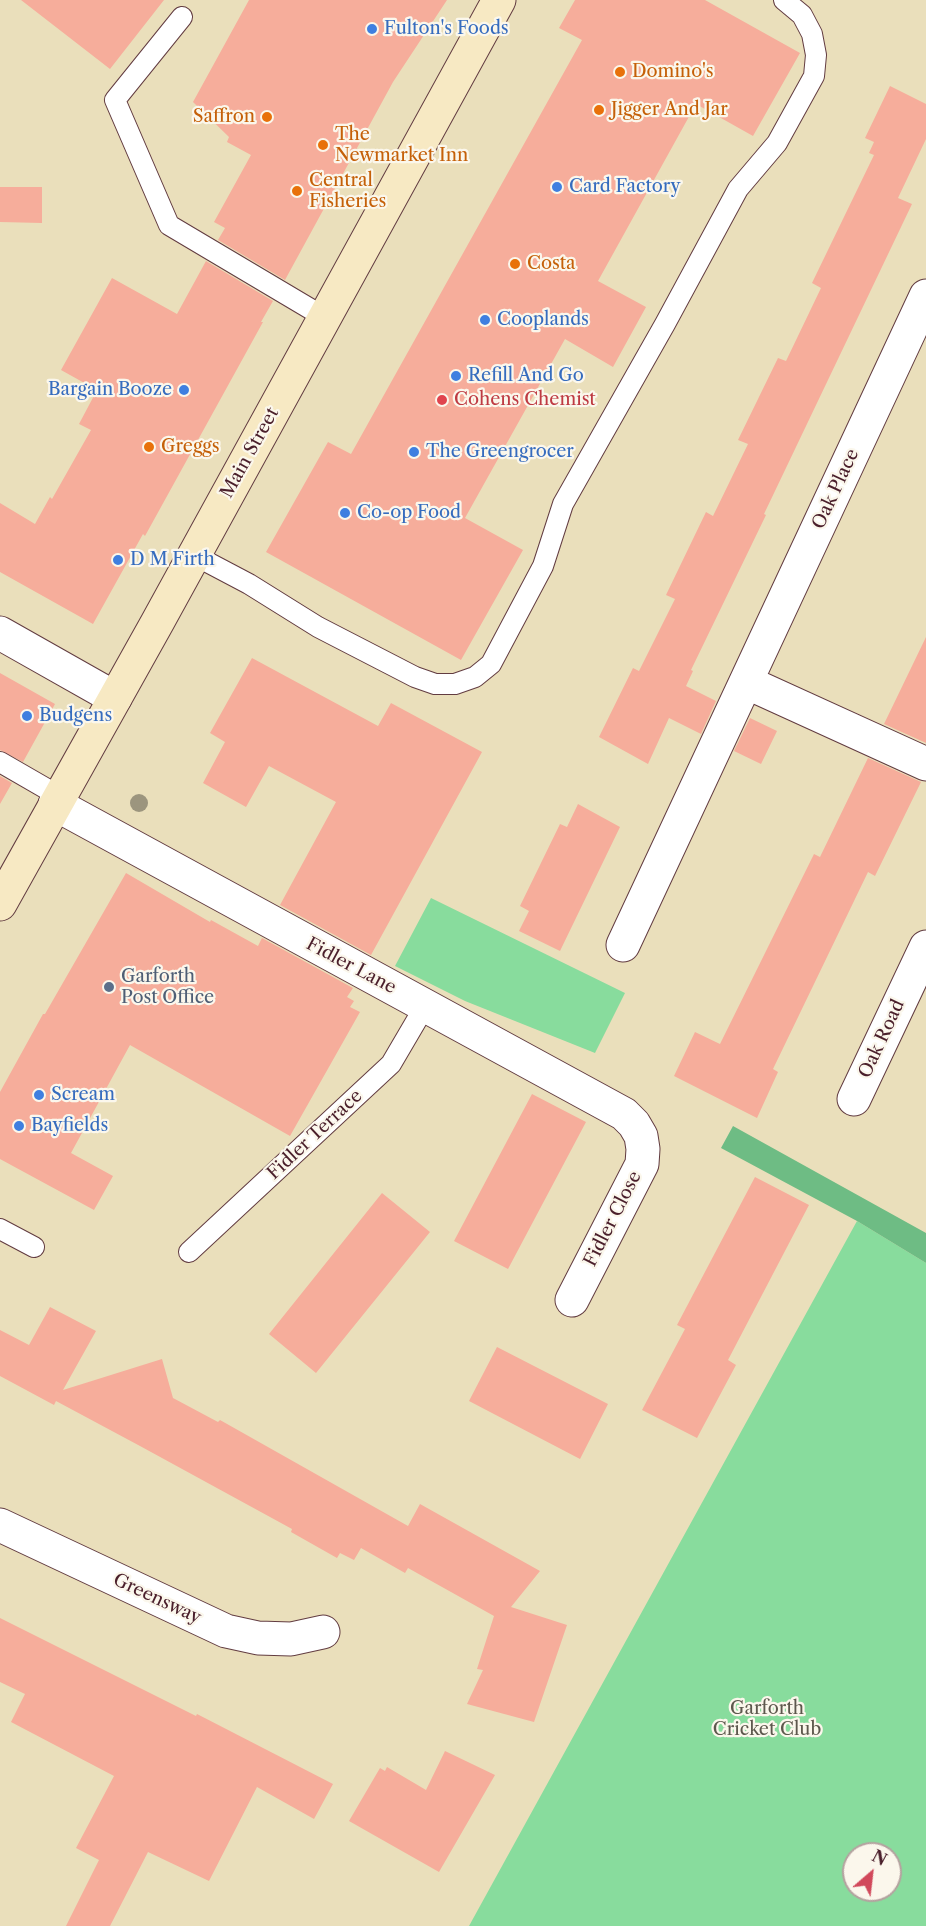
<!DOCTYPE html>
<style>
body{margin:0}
#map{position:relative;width:926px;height:1926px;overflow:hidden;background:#eadfbb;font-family:"Libre Caslon Text",serif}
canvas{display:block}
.north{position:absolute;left:842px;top:1842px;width:60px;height:60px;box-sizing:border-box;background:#fbf7ec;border:2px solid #b4a19f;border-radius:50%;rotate:28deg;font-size:16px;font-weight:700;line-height:24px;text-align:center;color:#4a1f2b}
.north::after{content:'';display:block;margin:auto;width:21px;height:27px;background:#d1495b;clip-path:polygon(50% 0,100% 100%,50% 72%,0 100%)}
</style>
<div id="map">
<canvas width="926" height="1926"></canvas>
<div class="north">N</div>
</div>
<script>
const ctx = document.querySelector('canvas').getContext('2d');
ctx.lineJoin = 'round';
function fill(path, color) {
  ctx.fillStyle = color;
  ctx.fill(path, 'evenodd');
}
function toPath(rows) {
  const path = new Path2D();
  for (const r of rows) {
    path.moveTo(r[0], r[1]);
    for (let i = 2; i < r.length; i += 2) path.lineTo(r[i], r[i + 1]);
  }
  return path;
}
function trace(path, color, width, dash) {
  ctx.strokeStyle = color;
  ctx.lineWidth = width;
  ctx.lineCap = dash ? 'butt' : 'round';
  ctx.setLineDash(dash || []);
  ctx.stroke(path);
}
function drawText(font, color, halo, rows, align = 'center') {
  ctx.font = font + ' "Libre Caslon Text",serif';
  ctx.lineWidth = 4.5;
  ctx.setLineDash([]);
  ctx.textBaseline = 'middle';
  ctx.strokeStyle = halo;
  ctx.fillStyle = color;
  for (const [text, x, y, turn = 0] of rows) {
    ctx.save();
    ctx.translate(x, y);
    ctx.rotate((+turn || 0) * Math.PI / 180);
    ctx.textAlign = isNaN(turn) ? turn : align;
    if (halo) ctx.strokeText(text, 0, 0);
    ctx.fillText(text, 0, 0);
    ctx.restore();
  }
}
const green = toPath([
 [431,898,625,993,595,1053,465,1001,395,966],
 [857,1221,926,1263,926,1926,469,1926],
 [854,1854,890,1854,890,1890,854,1890]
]);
const forest = toPath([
 [733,1126,926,1233,926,1263,857,1221,721,1148]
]);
const building = toPath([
 [21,0,164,0,110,69],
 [249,0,447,0,393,82,285,280,218,240,225,228,214,222,251,155,227,142,229,137,193,102],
 [575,0,705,0,800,53,753,136,696,104,598,281,646,307,613,367,565,339,465,518,523,550,461,660,266,552,328,442,351,454,582,40,559,28],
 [890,86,926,104,926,139,898,198,912,204,764,514,766,515,691,670,693,671,686,686,716,701,701,734,669,718,648,764,599,737,633,668,639,671,675,599,666,595,706,512,713,516,748,444,738,440,778,358,786,361,821,288,812,283,874,155,869,153,874,142,865,138],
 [0,187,42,187,42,223,0,222],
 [206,261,273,301,261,322,263,322,145,536,143,534,93,624,0,572,0,503,35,524,50,497,52,499,91,430,79,424,97,390,61,370,112,278,177,314],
 [926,637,926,743,884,724],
 [252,658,378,726,391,703,482,752,371,955,280,905,336,802,269,766,246,807,203,783,225,742,210,733],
 [0,673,55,704,23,762,0,750],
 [750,718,777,731,761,764,734,751],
 [868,758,921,782,875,876,868,872,773,1069,778,1072,757,1118,674,1076,695,1032,720,1044,814,854,820,857],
 [0,776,12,783,0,804],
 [578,804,620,827,560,951,519,931,529,911,520,906,560,824,567,827],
 [126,873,210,922,211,920,258,946,262,938,353,988,347,997,354,1001,350,1007,360,1012,290,1136,130,1045,71,1153,113,1176,94,1210,0,1159,0,1092,43,1014,45,1014],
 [532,1094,586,1122,508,1269,454,1241],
 [755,1177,809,1205,728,1360,736,1365,697,1438,642,1410,685,1329,677,1325],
 [382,1193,430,1232,316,1373,269,1334],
 [50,1307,96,1331,63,1390,162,1359,173,1398,218,1422,220,1420,408,1526,420,1504,540,1571,511,1607,567,1625,534,1722,467,1704,483,1670,477,1669,494,1616,408,1568,405,1573,361,1548,354,1560,340,1553,337,1558,291,1532,292,1529,140,1446,56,1401,54,1405,0,1376,0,1330,29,1345],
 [497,1347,608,1404,580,1459,469,1401],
 [0,1618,196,1716,197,1714,333,1784,314,1819,257,1787,209,1881,148,1852,110,1926,66,1926,99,1860,76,1848,114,1776,11,1722,25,1694,0,1682],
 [445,1751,495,1775,439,1872,349,1821,380,1768,385,1771,387,1767,426,1790]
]);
const service = toPath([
 [182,17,115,100,169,225,324,317],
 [194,555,249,584,318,627,415,677,435,684,455,684,475,677,491,664,543,566,563,504,665,324,738,189,777,143,814,76,816,55,812,34,802,15,784,0],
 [0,762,59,796],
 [0,1229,34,1247],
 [189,1252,391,1064,425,1006]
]);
const minor = toPath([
 [0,633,115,698],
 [746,682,926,764],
 [55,804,624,1114,634,1124,641,1136,643,1149,642,1164,572,1300],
 [623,945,926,296],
 [854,1099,926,947],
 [0,1525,226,1631,258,1638,291,1639,323,1632]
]);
const secondary = toPath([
 [0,904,157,623,499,0]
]);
const trees = [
 [139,803]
];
const markers = [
 [372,29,6,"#3f7fe0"],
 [620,72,6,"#e8710a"],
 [599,110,6,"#e8710a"],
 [267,117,6,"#e8710a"],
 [323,145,6,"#e8710a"],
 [557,187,6,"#3f7fe0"],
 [297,191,6,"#e8710a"],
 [515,264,6,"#e8710a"],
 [485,320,6,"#3f7fe0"],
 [456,376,6,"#3f7fe0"],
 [184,390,6,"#3f7fe0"],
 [442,400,6,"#e0444e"],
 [149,447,6,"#e8710a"],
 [414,452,6,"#3f7fe0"],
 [345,513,6,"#3f7fe0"],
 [118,560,6,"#3f7fe0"],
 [27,716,6,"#3f7fe0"],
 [109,987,6,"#5c6f8a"],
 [39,1095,6,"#3f7fe0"],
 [19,1126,6,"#3f7fe0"]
];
const shopNames = [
 ["Fulton's Foods",384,29],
 ["Card Factory",569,187],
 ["Cooplands",497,320],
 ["Refill And Go",468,376],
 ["Bargain Booze",172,390,"right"],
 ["The Greengrocer",426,452],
 ["Co-op Food",357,513],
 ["D M Firth",130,560],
 ["Budgens",39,716],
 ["Scream",51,1095],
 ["Bayfields",31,1126]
];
const foodNames = [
 ["Domino's",632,72],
 ["Jigger And Jar",611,110],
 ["Saffron",255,117,"right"],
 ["The",335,135],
 ["Newmarket Inn",335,156],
 ["Central",309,181],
 ["Fisheries",309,202],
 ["Costa",527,264],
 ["Greggs",161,447]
];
const healthNames = [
 ["Cohens Chemist",454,400]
];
const streetNames = [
 ["Main Street",250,453,-61],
 ["Oak Place",836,489,-65],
 ["Fidler Lane",351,966,28],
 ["Oak Road",882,1039,-65],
 ["Fidler Terrace",315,1135,-43],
 ["Fidler Close",613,1219,-63],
 ["Greensway",157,1599,25]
];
const serviceNames = [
 ["Garforth",121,977],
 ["Post Office",121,998]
];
const parkNames = [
 ["Garforth",767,1709],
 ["Cricket Club",767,1730]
];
fill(green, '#88dc9d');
fill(forest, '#6ebc84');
fill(building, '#f6ad9b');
trace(service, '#623c41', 22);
trace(minor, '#623c41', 35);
trace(secondary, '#623c41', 35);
trace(service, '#fff', 20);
trace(minor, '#fff', 33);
trace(secondary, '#f7e9c3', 33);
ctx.fillStyle = '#9c957e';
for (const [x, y] of trees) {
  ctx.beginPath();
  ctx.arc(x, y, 9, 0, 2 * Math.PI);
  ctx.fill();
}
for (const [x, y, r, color] of markers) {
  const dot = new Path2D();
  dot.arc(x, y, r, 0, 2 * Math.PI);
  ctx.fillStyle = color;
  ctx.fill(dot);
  trace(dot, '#fbf7ec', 2);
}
drawText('18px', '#366cbe', '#fbf7ec', shopNames, 'left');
drawText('18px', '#c56008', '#fbf7ec', foodNames, 'left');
drawText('18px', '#be3a42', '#fbf7ec', healthNames, 'left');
drawText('18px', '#4a1f2b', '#fbf7ec', streetNames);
drawText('18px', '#4e5e75', '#fbf7ec', serviceNames, 'left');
drawText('18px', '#5d584d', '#fbf7ec', parkNames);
</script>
